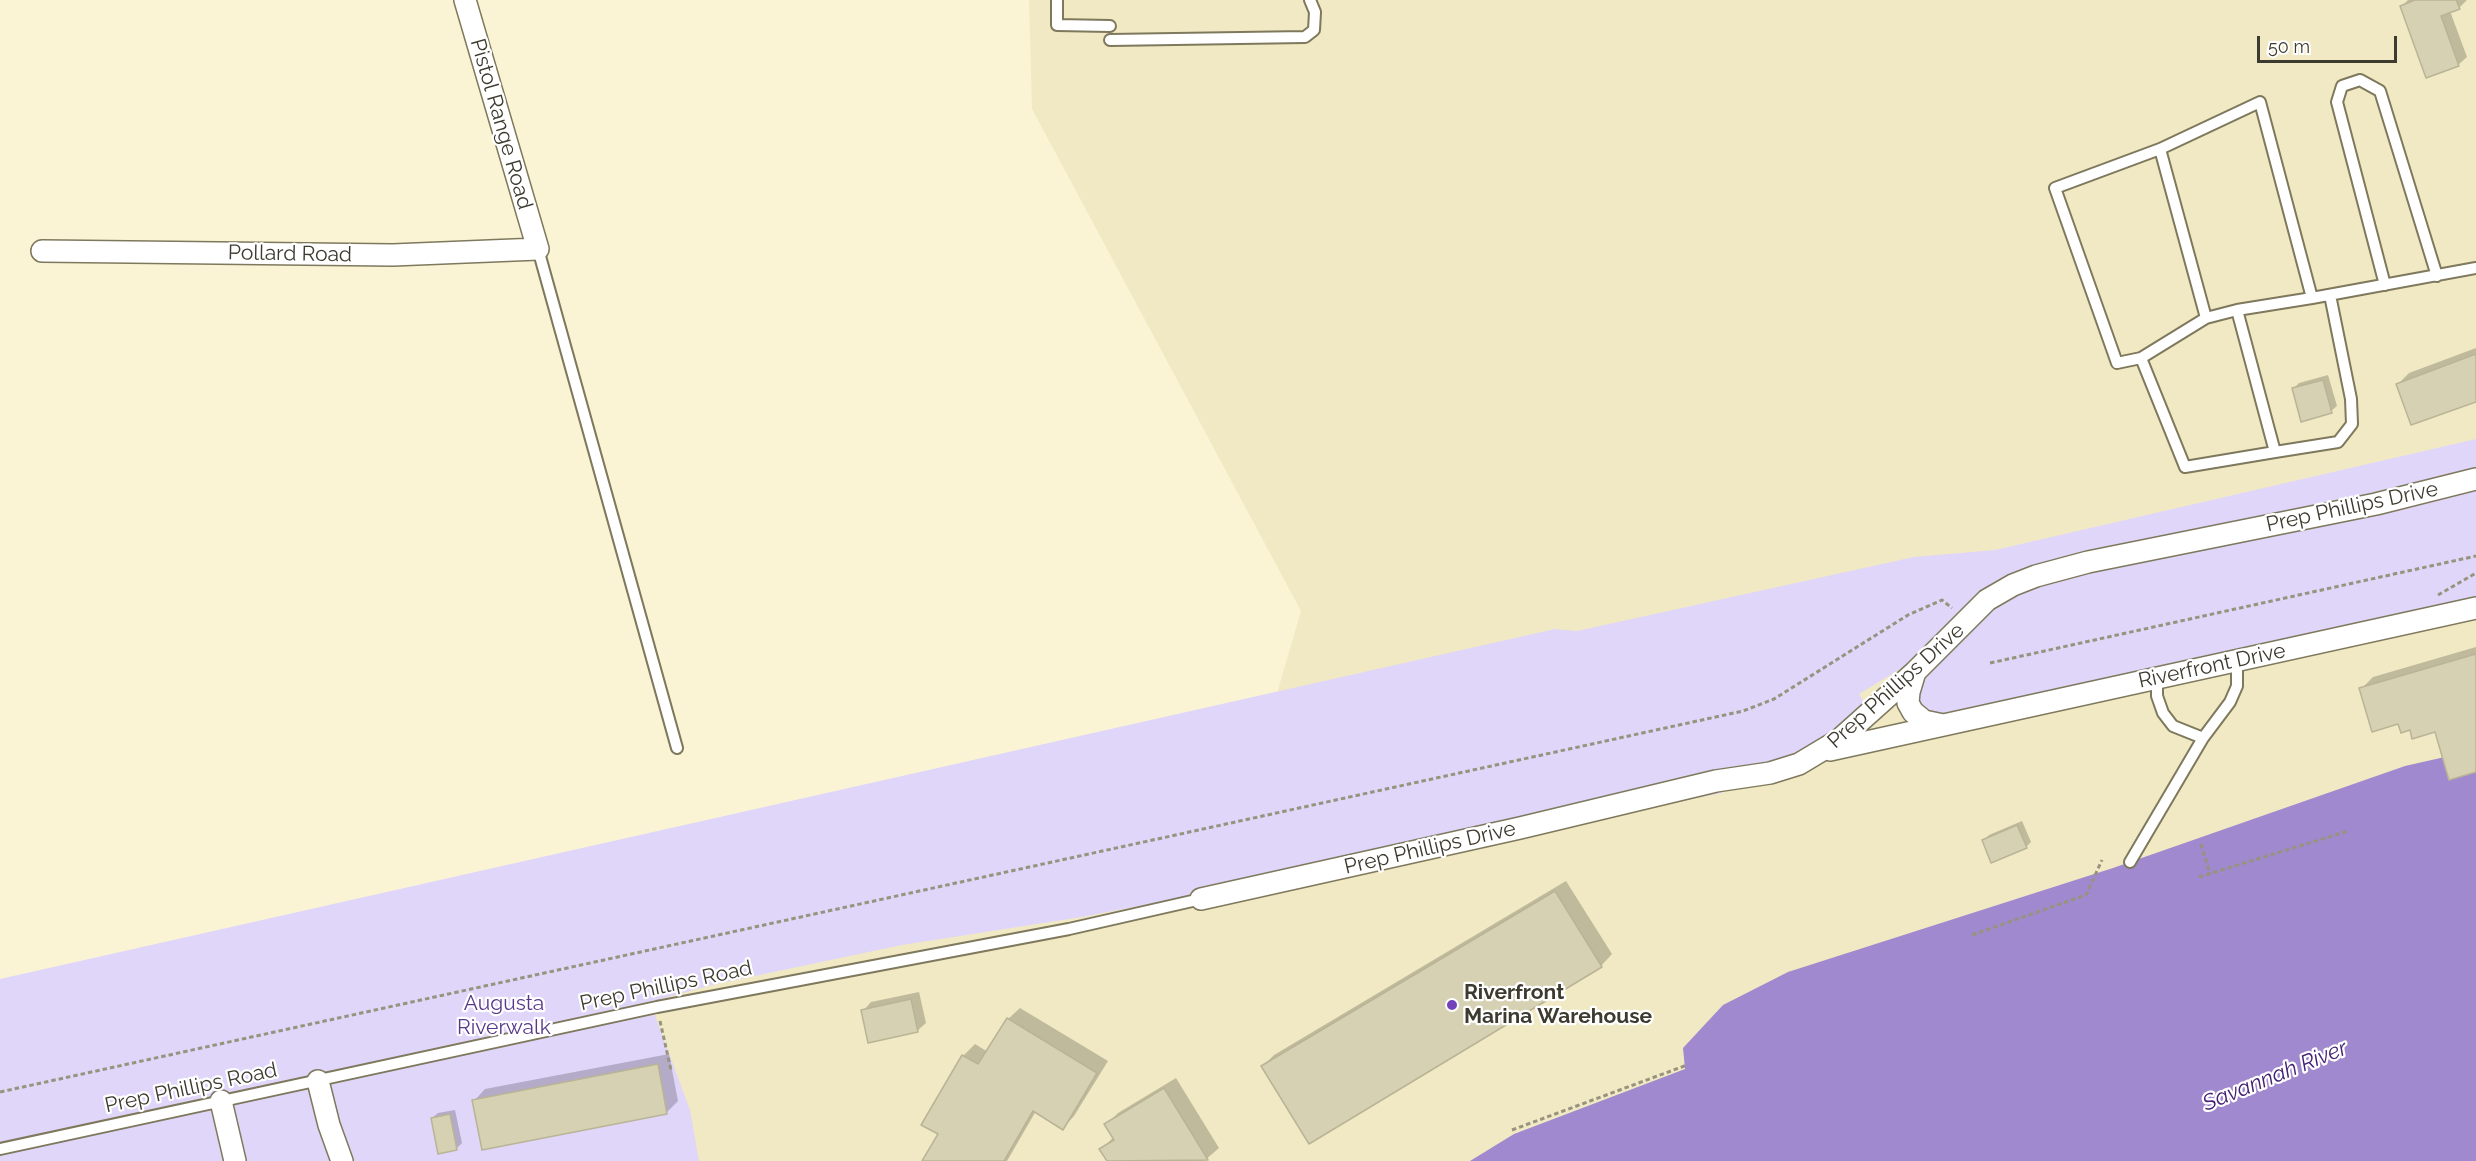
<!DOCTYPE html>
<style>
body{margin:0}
#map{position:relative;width:2476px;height:1161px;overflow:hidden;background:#faf4d5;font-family:Raleway,sans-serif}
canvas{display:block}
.scale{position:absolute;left:2257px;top:36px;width:140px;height:27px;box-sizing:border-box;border:3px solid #3d3b2f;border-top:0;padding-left:8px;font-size:18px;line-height:21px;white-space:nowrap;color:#3d3b2f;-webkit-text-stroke:4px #fff;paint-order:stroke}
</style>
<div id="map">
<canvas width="2476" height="1161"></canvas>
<div class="scale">50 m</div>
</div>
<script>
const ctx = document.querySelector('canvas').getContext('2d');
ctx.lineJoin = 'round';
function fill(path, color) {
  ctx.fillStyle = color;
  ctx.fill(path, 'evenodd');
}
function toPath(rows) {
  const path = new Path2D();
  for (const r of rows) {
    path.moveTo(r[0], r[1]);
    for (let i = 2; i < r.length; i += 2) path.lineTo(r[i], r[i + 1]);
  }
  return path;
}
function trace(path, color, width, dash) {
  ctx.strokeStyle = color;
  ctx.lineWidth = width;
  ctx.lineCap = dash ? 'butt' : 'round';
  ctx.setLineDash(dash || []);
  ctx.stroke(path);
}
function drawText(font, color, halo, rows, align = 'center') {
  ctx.font = font + ' Raleway,sans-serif';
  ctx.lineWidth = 4.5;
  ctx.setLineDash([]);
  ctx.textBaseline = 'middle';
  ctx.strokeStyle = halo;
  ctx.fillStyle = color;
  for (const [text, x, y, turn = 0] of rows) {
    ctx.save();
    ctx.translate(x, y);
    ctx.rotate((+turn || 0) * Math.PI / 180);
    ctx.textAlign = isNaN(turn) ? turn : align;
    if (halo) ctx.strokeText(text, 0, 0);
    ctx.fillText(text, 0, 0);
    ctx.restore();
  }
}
const built = toPath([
 [1029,0,2476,0,2476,865,1688,1161,0,1161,0,1105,1273,707,1301,611,1032,109]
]);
const green = toPath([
 [2476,439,2476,598,1934,717,1929,715,1916,700,1915,660,1859,694,1866,706,1838,731,1790,757,1719,775,1722,793,1082,917,902,945,712,985,650,1002,690,1110,699,1161,0,1161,0,979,1555,629,1577,631,1914,557,1995,550]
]);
const water = toPath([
 [2476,750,2476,1161,1470,1161,1514,1134,1685,1069,1683,1048,1723,1005,1788,972,2113,868,2405,766]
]);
const shadow = toPath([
 [2408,0,2467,0,2459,8,2450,11,2467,57,2458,65,2402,6],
 [2476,348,2476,400,2398,384,2409,373],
 [2328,375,2337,406,2331,411,2293,389,2299,383],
 [2476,647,2476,771,2436,731,2411,728,2399,722,2361,689,2373,677],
 [2022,821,2031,842,2026,847,1984,840,1989,835],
 [1566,881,1612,954,1601,966,1263,1066,1274,1055],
 [919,992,926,1023,917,1031,863,1011,871,1002],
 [1020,1008,1108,1061,1074,1116,1063,1128,1036,1111,1007,1161,924,1161,940,1134,923,1124,963,1056,975,1044,988,1052,1008,1019],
 [669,1054,678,1101,666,1113,474,1101,485,1089],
 [1176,1078,1219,1148,1204,1161,1109,1161,1101,1149,1114,1137,1106,1125,1118,1113],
 [455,1110,462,1143,456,1149,432,1118,438,1113]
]);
const building = toPath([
 [2415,0,2456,0,2460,9,2441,16,2459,66,2426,78,2400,6,2415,0],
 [2476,354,2476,402,2411,425,2396,384,2476,354],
 [2323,380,2332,413,2301,422,2292,388,2323,380],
 [2476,654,2476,772,2449,780,2435,732,2412,739,2410,730,2401,733,2398,724,2372,732,2359,688,2476,654],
 [2017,825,2027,848,1991,863,1982,840,2017,825],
 [1555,891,1602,967,1309,1144,1261,1066,1555,891],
 [911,999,918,1032,868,1043,861,1010,911,999],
 [1007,1018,1097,1073,1063,1130,1033,1111,1004,1161,922,1161,938,1134,921,1125,962,1055,978,1064,1007,1018],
 [658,1064,667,1114,482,1150,472,1100,658,1064],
 [1164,1088,1208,1160,1107,1161,1099,1149,1114,1140,1104,1124,1164,1088],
 [450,1114,457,1150,438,1154,431,1118,450,1114]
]);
const path = toPath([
 [2438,595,2476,573],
 [1990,663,2476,556],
 [2201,844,2210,874],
 [2199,877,2348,831],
 [1972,935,2086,895,2102,860],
 [660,1021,671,1070],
 [0,1092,1743,711,1774,699,1908,615,1942,600,1952,608],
 [1512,1130,1687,1065]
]);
const lane = toPath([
 [1057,0,1057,25,1110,26],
 [1110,40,1305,37,1314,30,1315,12,1310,0],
 [2160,149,2206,318],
 [538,249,677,748],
 [2385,285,2337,102,2342,86,2360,80,2380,91,2437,276],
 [2312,298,2260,102,2160,149,2055,188,2117,363,2141,358,2206,318,2237,310,2312,298,2476,268],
 [2141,358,2185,467,2275,452,2237,310],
 [2275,452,2338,442,2352,424,2351,399,2330,295],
 [2157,678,2157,696,2163,713,2173,726,2203,738,2230,702,2237,686,2237,660],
 [2130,862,2203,738],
 [0,1149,657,1007,1069,929,1201,899]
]);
const street = toPath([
 [42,251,393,255,538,249,465,0],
 [1915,672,1909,692,1908,703,1913,712,1924,721,1943,725],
 [1830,750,2476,608],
 [1201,899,1520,828,1716,781,1770,773,1799,764,1839,740,1915,672,1987,600,2013,585,2036,576,2088,562,2376,504,2476,479],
 [318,1081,329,1125,342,1161],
 [221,1101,235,1161]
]);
const markers = [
 [1452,1005,6,"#7341b9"]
];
const streetNames = [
 ["Pistol Range Road",501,124,74],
 ["Pollard Road",290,254,1],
 ["Prep Phillips Drive",2352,507,-12],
 ["Riverfront Drive",2212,666,-12],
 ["Prep Phillips Drive",1896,686,-42],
 ["Prep Phillips Drive",1430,848,-13],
 ["Prep Phillips Road",666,986,-12],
 ["Prep Phillips Road",191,1088,-12]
];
const poiNames = [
 ["Riverfront",1464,993],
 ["Marina Warehouse",1464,1017]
];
const parkNames = [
 ["Augusta",504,1004],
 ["Riverwalk",504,1028]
];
const waterNames = [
 ["Savannah River",2275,1076,-22]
];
fill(built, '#f1e9c3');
fill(green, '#e0d6fa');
fill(water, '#a089ce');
fill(shadow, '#0003');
fill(building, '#d7d1b3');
trace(building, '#bab497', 1.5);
trace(lane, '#7e785d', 14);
trace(street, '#7e785d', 24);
trace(path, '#97937e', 3, [4.5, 3]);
trace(lane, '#fff', 10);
trace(street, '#fff', 21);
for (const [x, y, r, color] of markers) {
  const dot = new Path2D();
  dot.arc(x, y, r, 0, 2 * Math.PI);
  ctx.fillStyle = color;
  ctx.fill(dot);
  trace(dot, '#fff', 2);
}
drawText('21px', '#3d3b2f', '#fff', streetNames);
drawText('bold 21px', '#3d3b2f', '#fff', poiNames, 'left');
drawText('21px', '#59388a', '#fff', parkNames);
drawText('italic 22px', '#432072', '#fff', waterNames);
</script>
